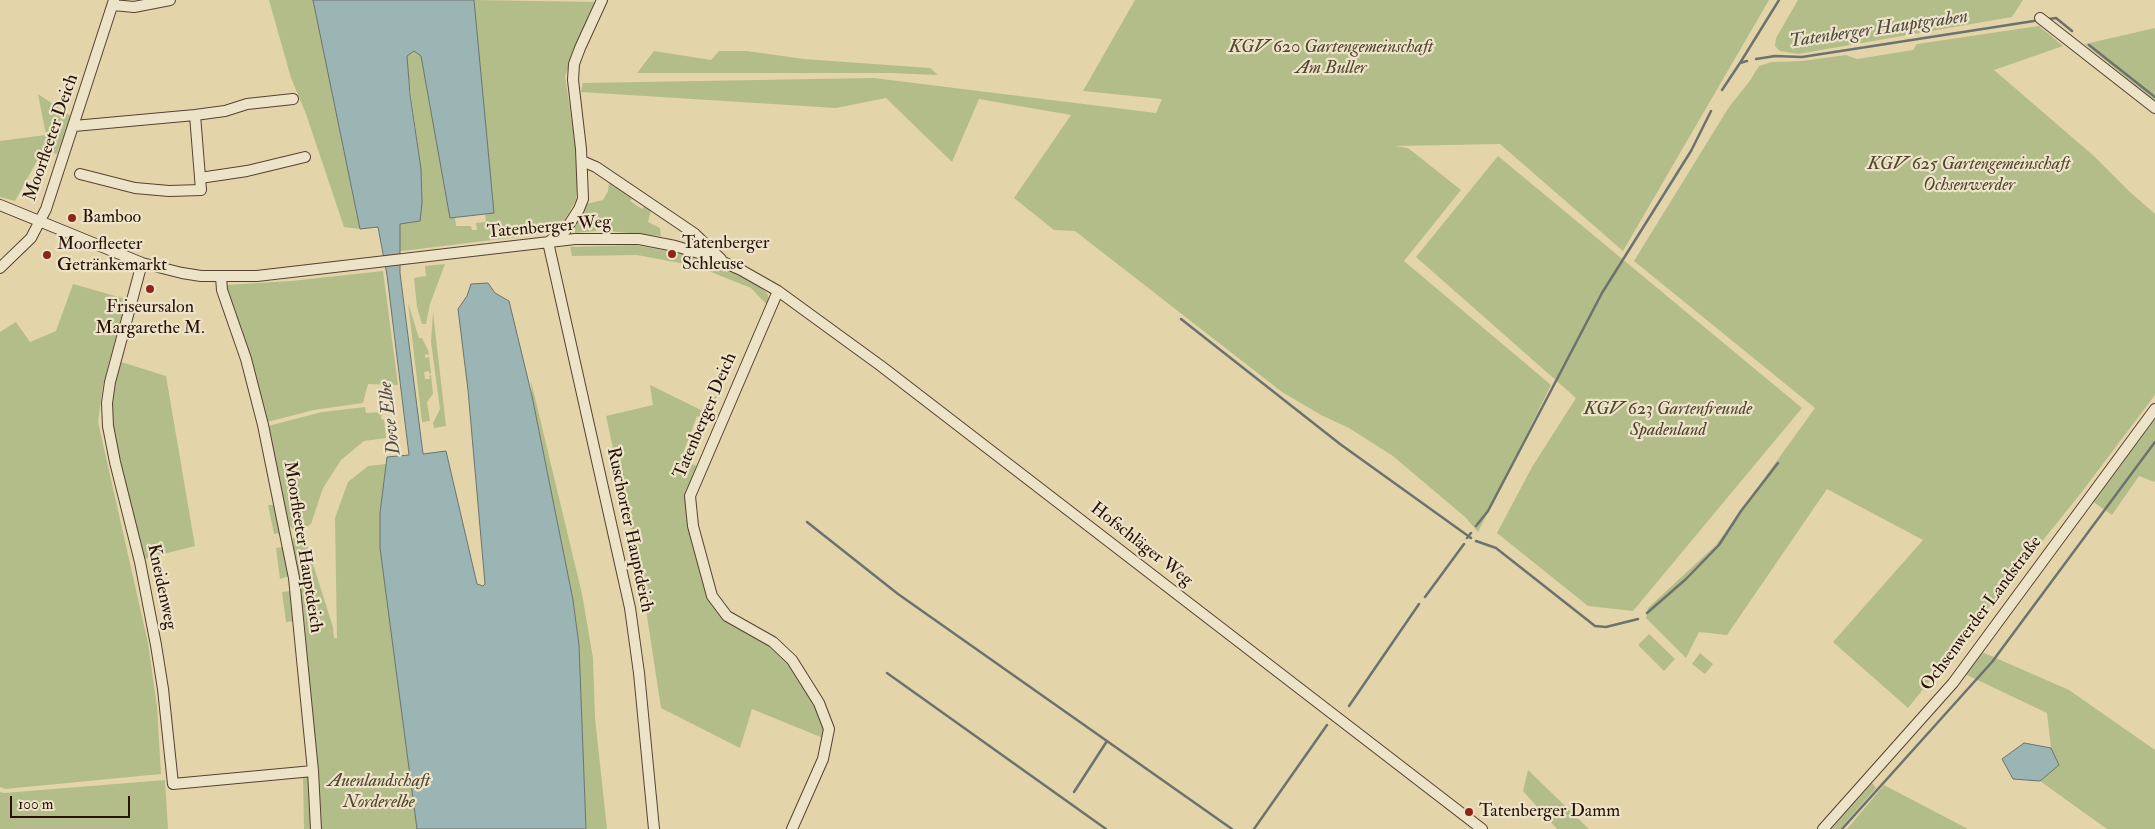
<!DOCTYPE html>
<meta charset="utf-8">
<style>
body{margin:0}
#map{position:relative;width:2155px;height:829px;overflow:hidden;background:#e4d4aa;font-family:"IM FELL Double Pica",serif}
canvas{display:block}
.scale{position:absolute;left:10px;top:796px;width:120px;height:22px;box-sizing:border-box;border:2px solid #271108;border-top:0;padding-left:6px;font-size:15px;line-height:18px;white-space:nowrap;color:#271108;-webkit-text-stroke:4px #ede3c8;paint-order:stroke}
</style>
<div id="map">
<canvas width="2155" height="829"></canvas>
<div class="scale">100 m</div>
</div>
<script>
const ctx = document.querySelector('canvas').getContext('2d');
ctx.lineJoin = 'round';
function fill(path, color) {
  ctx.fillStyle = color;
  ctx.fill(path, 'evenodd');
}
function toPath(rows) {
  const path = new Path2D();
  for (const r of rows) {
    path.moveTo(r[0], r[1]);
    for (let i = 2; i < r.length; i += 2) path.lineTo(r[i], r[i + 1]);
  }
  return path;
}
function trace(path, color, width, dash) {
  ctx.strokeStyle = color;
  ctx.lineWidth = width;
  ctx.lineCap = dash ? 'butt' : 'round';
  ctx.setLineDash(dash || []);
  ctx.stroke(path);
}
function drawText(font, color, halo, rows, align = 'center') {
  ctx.font = font + ' "IM FELL Double Pica",serif';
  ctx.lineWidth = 4.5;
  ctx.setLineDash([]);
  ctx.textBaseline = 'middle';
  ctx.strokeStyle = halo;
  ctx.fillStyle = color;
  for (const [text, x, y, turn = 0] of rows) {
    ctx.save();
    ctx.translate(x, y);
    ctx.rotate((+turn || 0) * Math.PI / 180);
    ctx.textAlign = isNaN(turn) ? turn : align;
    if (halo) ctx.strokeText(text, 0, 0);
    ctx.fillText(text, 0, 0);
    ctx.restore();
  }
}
const green = toPath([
 [269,0,313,0,360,229,344,227,306,114,291,78],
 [474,0,597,2,565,76,575,143,578,179,576,200,564,221,550,233,402,251,400,251,400,224,422,203,421,169,407,64,407,56,414,51,421,56,450,218,455,218,456,226,471,226,472,230,477,230,476,223,486,222,485,214,494,213],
 [1135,0,1769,0,1623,251,1500,144,1395,146,1408,148,1461,190,1404,261,1551,385,1478,532,1465,517,1393,456,1349,428,1321,415,1282,392,1075,231,1054,230,1014,198,1071,115,979,99,952,162,886,98,836,108,581,92,583,83,874,78,1156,113,1162,99,1083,91],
 [1798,0,2023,0,2012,17,1798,54,1780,51,1775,46,1776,38],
 [2039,26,2063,46,1994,70,2095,157,2130,192,2155,214,2155,395,2081,493,1908,708,1833,642,1923,540,1827,489,1727,635,1699,632,1686,658,1646,618,1648,608,1716,545,1815,408,1634,261,1729,107,1749,82,1759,66,1772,62,1802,61,1846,55,1857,59,1913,50,1917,44],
 [2155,28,2155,101,2085,44],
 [654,51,711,60,719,51,747,51,804,59,930,68,938,75,890,73,637,73],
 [38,94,71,116,57,154,43,150,15,201,0,197,0,141,46,135],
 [1498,156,1802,408,1633,611,1588,606,1497,533,1532,467,1576,398,1416,257],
 [609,182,633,197,630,201,642,209,645,206,651,210,648,222,660,228,661,236,607,231,606,226,596,225,596,231,575,233,575,225,586,204,603,200,608,191],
 [635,245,683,254,728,270,757,285,767,293,769,300,768,306,751,288,696,266,637,255,572,256,570,247],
 [445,264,430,304,426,324,422,324,417,307,414,278,426,276,425,266],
 [383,271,398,385,368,384,363,403,314,410,267,422,249,351,226,285,291,281],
 [73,284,126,299,103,385,98,422,148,643,157,707,161,774,5,789,0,787,0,332,16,322,30,342,56,331],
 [408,303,419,338,422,338,428,350,429,355,425,354,425,358,429,357,431,373,429,374,429,371,424,372,425,379,430,379,429,376,431,375,433,394,427,402,430,421,422,422],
 [433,312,446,426,434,428,433,423,440,409,431,342],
 [121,362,166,376,195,546,144,559,114,443,112,417,114,387],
 [531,381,582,594,593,658,595,718,607,829,586,829,579,645,573,600,532,396],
 [650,385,701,410,718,394,706,420,697,416,681,459,699,467,688,495,707,596,771,646,790,663,816,704,826,732,823,738,752,709,740,748,661,708,641,577,606,416,653,405],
 [365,407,366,413,382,412,381,419,384,420,386,438,364,441,341,460,323,488,311,524,302,530,293,529,288,524,268,426,322,412],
 [2155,418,2155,482,2139,476,2112,515,2092,501],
 [386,464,380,513,380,548,417,829,319,829,317,781,304,619,292,542,293,538,299,536,306,542,333,627,334,638,337,638,335,518,348,482,368,466],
 [268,505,277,505,281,532,280,533,274,534],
 [283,547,289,576,280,579,276,548],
 [291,591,295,621,286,622,282,592],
 [1649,634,1675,659,1664,671,1638,645],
 [1982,652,2069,690,2155,750,2155,829,2107,829,2040,781,2059,765,2051,748,2047,713,1965,674],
 [1700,653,1713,664,1705,674,1692,664],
 [1528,770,1589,829,1557,829,1523,791],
 [298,775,308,776,311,829,304,829,303,778],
 [165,780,168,829,0,829,0,792,4,793],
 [1872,783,1876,788,1840,829,1831,829],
 [1884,785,1968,829,1847,829]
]);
const water = toPath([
 [313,0,474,0,494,213,450,218,421,56,414,51,407,56,410,94,421,169,422,203,420,221,400,224,400,273,423,454,446,451,477,584,483,586,485,584,468,390,458,309,467,296,471,284,488,283,495,293,509,301,532,396,573,600,579,645,586,829,417,829,380,548,380,513,387,457,409,455,387,275,378,227,360,229,313,0],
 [2024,743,2051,748,2059,765,2040,781,2013,779,2002,759,2024,743]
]);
const stream = toPath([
 [2049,19,2056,18,2072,31],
 [2089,45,2155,97],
 [1756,59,1775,56,1802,57,2034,21],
 [1740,63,1779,0],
 [1722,90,1740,63,1747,61],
 [1181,319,1340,444,1471,538],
 [807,522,898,594,1232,829],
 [1476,526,1488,511,1602,293,1691,151,1711,111],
 [1467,538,1471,533],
 [1476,541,1496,548,1595,626,1606,627,1638,619],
 [1425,597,1464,544],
 [1647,613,1686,579,1719,545,1741,511,1778,463],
 [887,673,1106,829],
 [1349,706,1419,604],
 [1074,792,1107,741],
 [1254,829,1327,725],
 [1842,829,1992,662,2155,442]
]);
const minor = toPath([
 [113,5,134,7,170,0],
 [2040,18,2155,108],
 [74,126,195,115,225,111,247,104,293,99],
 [582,161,596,167,695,234,721,259],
 [80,174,135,188,169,191,201,190,195,115],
 [200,178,247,171,305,157],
 [0,205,142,263,182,273,201,276,257,276,575,239,639,239,675,246,712,257,741,270,778,291,881,366,1482,829],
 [551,240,565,231,579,209,583,199,581,149,573,80,574,64,580,48,602,0],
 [548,242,630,608,639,673,654,829],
 [142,263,110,382,107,403,108,426,115,462,140,562,156,645,163,689,173,784,313,771],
 [0,268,31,238,46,209,114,0],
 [221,277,222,290,246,359,263,425,294,578,313,771,316,829],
 [778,291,690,496,693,526,712,596,727,616,773,642,792,660,819,703,829,729,823,759,792,829],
 [1823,829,1953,683,2155,409]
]);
const markers = [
 [72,218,5,"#8f2418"],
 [672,254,5,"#8f2418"],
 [47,255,5,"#8f2418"],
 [150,289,5,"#8f2418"],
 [1469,812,5,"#8f2418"]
];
const parkNames = [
 ["KGV 620 Gartengemeinschaft",1331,48],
 ["Am Buller",1331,69],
 ["KGV 625 Gartengemeinschaft",1969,165],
 ["Ochsenwerder",1969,186],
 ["KGV 623 Gartenfreunde",1668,410],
 ["Spadenland",1668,431],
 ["Auenlandschaft",379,782],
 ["Norderelbe",379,803]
];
const streetNames = [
 ["Moorfleeter Deich",52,138,-71],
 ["Tatenberger Weg",549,228,-5],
 ["Tatenberger Deich",706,416,-67],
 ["Ruschorter Hauptdeich",629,530,78],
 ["Hofschläger Weg",1141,545,38],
 ["Moorfleeter Hauptdeich",302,547,81],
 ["Kneidenweg",161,587,78],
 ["Ochsenwerder Landstraße",1982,614,-53]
];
const poiNames = [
 ["Bamboo",82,218],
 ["Tatenberger",682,244],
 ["Schleuse",682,265],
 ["Moorfleeter",57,245],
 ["Getränkemarkt",57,266],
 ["Friseursalon",150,308,"center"],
 ["Margarethe M.",150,329,"center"],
 ["Tatenberger Damm",1479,812]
];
const waterNames = [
 ["Tatenberger Hauptgraben",1879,30,-8],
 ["Dove Elbe",391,418,-97]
];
fill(green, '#b3bd89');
fill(water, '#9ab5b4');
trace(water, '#6c736f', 1);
trace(stream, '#6c736f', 2.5);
trace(minor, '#564230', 12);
trace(minor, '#ede3c8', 10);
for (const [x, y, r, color] of markers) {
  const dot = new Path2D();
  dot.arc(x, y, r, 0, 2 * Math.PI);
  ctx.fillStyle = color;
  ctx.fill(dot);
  trace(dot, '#ede3c8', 2);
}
drawText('italic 18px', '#51452f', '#ede3c8', parkNames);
drawText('18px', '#271108', '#ede3c8', streetNames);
drawText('18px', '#271108', '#ede3c8', poiNames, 'left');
drawText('italic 19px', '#4f4a44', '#ede3c8', waterNames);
</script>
